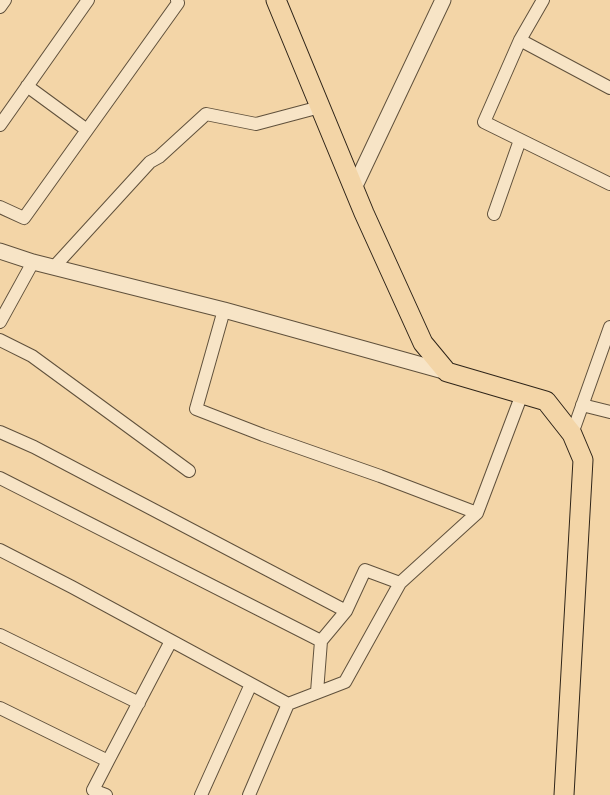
<!DOCTYPE html>
<style>
body{margin:0}
canvas{display:block;background:#f3d5a7}
</style>
<canvas width="610" height="795"></canvas>
<script>
const ctx = document.querySelector('canvas').getContext('2d');
ctx.lineJoin = 'round';
function toPath(rows) {
  const path = new Path2D();
  for (const r of rows) {
    path.moveTo(r[0], r[1]);
    for (let i = 2; i < r.length; i += 2) path.lineTo(r[i], r[i + 1]);
  }
  return path;
}
function trace(path, color, width, dash) {
  ctx.strokeStyle = color;
  ctx.lineWidth = width;
  ctx.lineCap = dash ? 'butt' : 'round';
  ctx.setLineDash(dash || []);
  ctx.stroke(path);
}
const minor = toPath([
 [543,0,520,40,484,122,610,184],
 [0,7,5,0],
 [520,40,610,88],
 [27,86,87,130],
 [0,125,88,0],
 [0,207,24,218,178,3,177,0],
 [494,214,520,140],
 [54,267,150,162,159,157,206,114,256,124,320,107],
 [224,310,196,409,263,435,380,476,477,513],
 [0,322,33,262],
 [0,340,32,356,189,471],
 [582,405,610,412],
 [0,432,34,447,346,611,321,641],
 [572,434,610,327],
 [0,478,321,641,317,692],
 [0,550,72,587,288,704],
 [346,611,365,570,400,583],
 [0,635,139,703],
 [0,708,108,761,171,641],
 [106,795,93,790,108,761],
 [201,795,251,684],
 [249,795,288,704,345,682,400,583,477,513,522,394]
]);
const tertiary = toPath([
 [354,188,443,0],
 [0,251,33,262,224,310,447,372]
]);
const primary = toPath([
 [276,0,364,213,423,343,447,372,546,401,572,434,583,460,564,795]
]);
trace(minor, '#60513c', 14);
trace(tertiary, '#60513c', 17);
trace(primary, '#2f2519', 21);
trace(minor, '#f7e4c6', 12);
trace(tertiary, '#f7e4c6', 15);
trace(primary, '#f3d5a7', 19);
</script>
